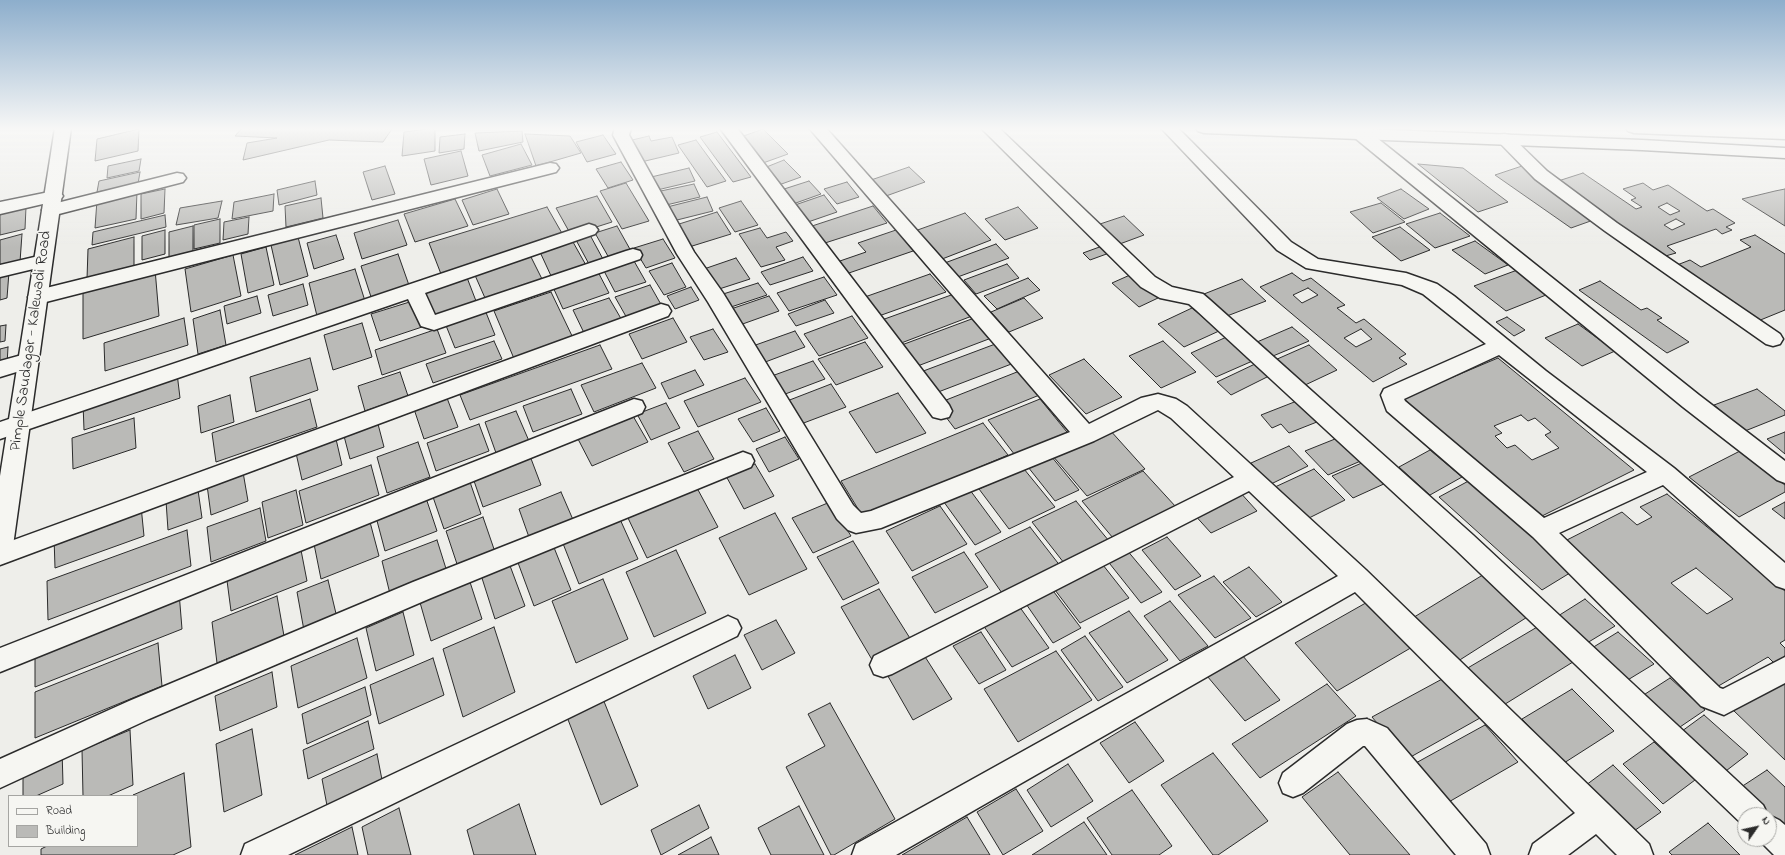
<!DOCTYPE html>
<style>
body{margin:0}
#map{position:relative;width:1785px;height:855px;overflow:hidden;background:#eeeeea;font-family:"Indie Flower",sans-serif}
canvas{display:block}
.legend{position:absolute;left:8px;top:795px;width:130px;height:52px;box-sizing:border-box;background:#f6f6f2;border:1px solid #a5a5a2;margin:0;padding:5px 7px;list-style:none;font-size:12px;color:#2b2b2b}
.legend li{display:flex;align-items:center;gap:8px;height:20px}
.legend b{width:20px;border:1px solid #a5a5a2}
.north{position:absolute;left:1737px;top:807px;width:40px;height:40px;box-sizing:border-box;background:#f6f6f2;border:1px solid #a5a5a2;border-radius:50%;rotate:56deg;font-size:11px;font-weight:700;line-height:16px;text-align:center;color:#2b2b2b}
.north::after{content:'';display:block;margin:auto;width:14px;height:18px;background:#2b2b2b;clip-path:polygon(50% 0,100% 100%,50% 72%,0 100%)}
</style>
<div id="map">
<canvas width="1785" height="855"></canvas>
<ul class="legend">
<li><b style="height:5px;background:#f6f6f2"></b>Road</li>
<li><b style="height:11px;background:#babab7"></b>Building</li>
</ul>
<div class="north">N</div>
</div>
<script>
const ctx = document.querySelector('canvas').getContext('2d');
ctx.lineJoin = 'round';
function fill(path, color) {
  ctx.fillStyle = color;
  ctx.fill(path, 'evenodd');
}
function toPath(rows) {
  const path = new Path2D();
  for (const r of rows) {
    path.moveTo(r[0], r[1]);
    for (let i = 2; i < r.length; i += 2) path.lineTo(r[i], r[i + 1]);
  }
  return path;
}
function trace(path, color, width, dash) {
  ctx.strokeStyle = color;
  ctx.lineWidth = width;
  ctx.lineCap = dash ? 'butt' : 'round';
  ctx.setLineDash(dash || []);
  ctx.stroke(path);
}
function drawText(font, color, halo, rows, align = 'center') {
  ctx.font = font + ' "Indie Flower",sans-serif';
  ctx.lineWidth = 3;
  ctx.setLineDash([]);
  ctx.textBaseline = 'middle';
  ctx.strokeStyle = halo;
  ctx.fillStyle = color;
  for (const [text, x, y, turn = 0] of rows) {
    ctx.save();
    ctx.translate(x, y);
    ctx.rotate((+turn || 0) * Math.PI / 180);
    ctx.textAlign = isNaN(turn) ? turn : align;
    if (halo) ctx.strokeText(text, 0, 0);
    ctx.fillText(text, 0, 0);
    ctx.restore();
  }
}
const building = toPath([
 [242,128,368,128,392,129,383,142,329,140,243,160,247,143,277,138,235,136,242,128],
 [435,128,435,151,402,156,404,132,435,128],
 [139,129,138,151,95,161,97,139,139,129],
 [763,129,788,154,763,163,738,138,763,129],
 [522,131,523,142,479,151,475,133,522,131],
 [717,132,751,177,733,182,700,137,717,132],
 [465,134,464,149,439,153,440,137,465,134],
 [525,134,570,136,581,153,536,166,525,134],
 [603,135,616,154,587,162,576,142,603,135],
 [649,136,651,141,672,137,679,153,641,162,632,140,649,136],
 [696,140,726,181,707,187,678,145,696,140],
 [521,144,532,165,490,176,482,155,521,144],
 [461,151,468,176,431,185,424,159,461,151],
 [141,159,139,171,107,178,108,166,141,159],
 [784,160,801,177,776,186,759,170,784,160],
 [621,162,633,180,608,188,596,169,621,162],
 [1418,164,1463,168,1508,202,1478,212,1418,164],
 [385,166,395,194,372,200,363,172,385,166],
 [1522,166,1599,218,1571,228,1495,175,1522,166],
 [909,167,925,182,886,196,871,180,909,167],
 [689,168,695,181,653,191,647,178,689,168],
 [140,172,138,184,97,192,99,181,140,172],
 [1583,173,1636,209,1642,207,1631,200,1636,198,1623,189,1643,183,1653,190,1668,185,1707,211,1713,209,1735,223,1726,227,1732,230,1722,234,1716,229,1667,246,1676,253,1662,257,1555,182,1583,173],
 [1667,203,1680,211,1670,215,1658,207,1667,203],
 [1676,219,1685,224,1672,230,1664,225,1676,219],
 [315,181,317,195,279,205,277,190,315,181],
 [809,181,821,194,793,204,781,190,809,181],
 [847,182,859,197,837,204,824,189,847,182],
 [626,183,649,221,622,229,600,191,626,183],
 [694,184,700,197,662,206,656,192,694,184],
 [165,189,164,213,141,219,141,194,165,189],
 [497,189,509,214,473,225,462,200,497,189],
 [1401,189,1429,209,1404,219,1377,198,1401,189],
 [1785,189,1785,226,1742,199,1775,191,1785,189],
 [137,191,136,219,95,228,97,200,137,191],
 [274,194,273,211,232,219,234,202,274,194],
 [824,195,837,212,808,222,795,205,824,195],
 [597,196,612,222,571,235,556,208,597,196],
 [707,197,713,211,673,221,667,207,707,197],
 [321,198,323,218,286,227,285,206,321,198],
 [455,199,468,226,415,242,404,214,455,199],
 [222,201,218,218,176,225,180,208,222,201],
 [741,201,758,225,735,232,719,208,741,201],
 [1381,203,1405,222,1373,233,1350,212,1381,203],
 [873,206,887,223,825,243,812,226,873,206],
 [26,207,25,229,0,235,0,214,26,207],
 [547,207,563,235,441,274,429,243,547,207],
 [1018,207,1038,228,1005,240,985,219,1018,207],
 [717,212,731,234,689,247,676,225,717,212],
 [965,213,991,240,937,261,912,232,965,213],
 [1440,213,1470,236,1435,248,1406,224,1440,213],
 [165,215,166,227,92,245,93,232,165,215],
 [1124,216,1144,235,1117,245,1097,225,1124,216],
 [249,217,248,234,223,240,224,222,249,217],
 [220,219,220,243,194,249,194,225,220,219],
 [398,220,407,245,362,259,354,233,398,220],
 [193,226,193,254,169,260,169,232,193,226],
 [617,226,631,251,609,258,595,233,617,226],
 [1400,227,1430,250,1401,261,1372,237,1400,227],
 [760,228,767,238,786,232,793,241,776,247,785,260,761,267,739,234,760,228],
 [899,229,916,250,846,274,837,262,866,252,858,243,899,229],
 [165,230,165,254,142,260,142,236,165,230],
 [22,234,20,262,0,267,0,240,22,234],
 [336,235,344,259,314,269,307,243,336,235],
 [590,235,604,261,590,266,576,240,590,235],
 [1755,235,1785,254,1785,310,1758,321,1677,265,1690,260,1701,267,1751,247,1740,240,1755,235],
 [134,237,134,266,87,279,88,249,134,237],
 [298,237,308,276,280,285,271,245,298,237],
 [663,239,675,258,646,268,634,248,663,239],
 [1475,241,1508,265,1485,274,1452,250,1475,241],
 [573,242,587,267,552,278,540,252,573,242],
 [996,244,1009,258,955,278,942,264,996,244],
 [1105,245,1112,252,1090,260,1083,253,1105,245],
 [266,247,274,285,248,293,241,254,266,247],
 [398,254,410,288,372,300,361,266,398,254],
 [233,255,241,296,191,312,185,269,233,255],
 [530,255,542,279,485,298,474,273,530,255],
 [803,257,813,271,770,285,761,272,803,257],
 [736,258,750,279,713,291,701,270,736,258],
 [634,261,646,282,615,292,604,271,634,261],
 [672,263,686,287,664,295,649,271,672,263],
 [1007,264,1019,278,976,294,964,280,1007,264],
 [155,269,159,316,83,339,83,289,155,269],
 [355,269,365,301,317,316,309,283,355,269],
 [1520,269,1551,293,1506,311,1474,286,1520,269],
 [597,270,609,293,563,309,552,285,597,270],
 [9,272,7,298,0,300,0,274,9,272],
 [1292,273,1303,281,1311,278,1345,305,1337,308,1356,323,1364,319,1406,354,1399,358,1407,364,1373,382,1260,287,1292,273],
 [1308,288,1318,295,1302,303,1293,295,1308,288],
 [1361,329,1372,339,1356,347,1344,338,1361,329],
 [930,274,946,292,876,317,862,298,930,274],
 [466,275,476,301,431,316,422,289,466,275],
 [1130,275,1158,298,1139,307,1112,283,1130,275],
 [824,277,837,295,789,311,777,293,824,277],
 [1028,278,1040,290,997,309,984,296,1028,278],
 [1242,279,1266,301,1227,316,1204,294,1242,279],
 [1600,281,1641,310,1647,308,1662,318,1657,320,1689,342,1667,353,1579,290,1600,281],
 [758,283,767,295,728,308,720,295,758,283],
 [303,284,308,305,273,316,268,295,303,284],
 [650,285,663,308,628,320,615,297,650,285],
 [691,287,699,300,675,309,667,296,691,287],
 [551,292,574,340,515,361,494,311,551,292],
 [954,294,972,316,896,345,879,321,954,294],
 [257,296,261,313,227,324,224,306,257,296],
 [769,296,779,311,737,326,728,310,769,296],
 [609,298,623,322,585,335,573,310,609,298],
 [1024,298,1043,318,1009,332,991,312,1024,298],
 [416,300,425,326,380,341,371,314,416,300],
 [825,300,834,313,796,326,788,314,825,300],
 [1192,308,1219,331,1184,347,1158,324,1192,308],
 [220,310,226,345,198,354,193,319,220,310],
 [485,310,495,335,455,348,445,323,485,310],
 [852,316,868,338,819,356,804,334,852,316],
 [977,317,994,337,915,367,899,346,977,317],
 [1507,317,1525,330,1514,336,1496,322,1507,317],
 [184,318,188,345,105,371,104,343,184,318],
 [673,318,687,342,642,359,629,334,673,318],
 [362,323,372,357,333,370,324,335,362,323],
 [1578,324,1615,351,1582,366,1545,338,1578,324],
 [6,325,5,341,0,342,0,326,6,325],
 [1292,327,1309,341,1273,356,1257,342,1292,327],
 [437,329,446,353,382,375,375,350,437,329],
 [713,329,728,352,704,360,690,337,713,329],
 [795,331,805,347,760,364,750,347,795,331],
 [1231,335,1257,359,1216,377,1191,353,1231,335],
 [494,341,502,359,433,383,426,364,494,341],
 [1163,341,1196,372,1161,388,1129,356,1163,341],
 [865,342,883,367,836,385,818,359,865,342],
 [998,343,1014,363,933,394,918,373,998,343],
 [600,345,612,369,470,420,460,395,600,345],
 [1309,345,1337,370,1303,386,1275,360,1309,345],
 [8,347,7,365,0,367,0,349,8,347],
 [310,358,318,390,256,412,250,377,310,358],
 [1498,358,1634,470,1538,518,1523,509,1403,398,1498,358],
 [1521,415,1528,421,1535,418,1551,432,1545,435,1559,448,1532,460,1515,445,1507,448,1495,436,1502,433,1494,426,1521,415],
 [1084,359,1122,397,1086,414,1049,375,1084,359],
 [813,361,825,379,780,396,769,377,813,361],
 [642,363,656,388,594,412,581,385,642,363],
 [1255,364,1269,376,1231,395,1217,382,1255,364],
 [695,370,704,385,669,399,661,383,695,370],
 [1022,370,1042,394,955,429,936,404,1022,370],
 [400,372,408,396,365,411,358,386,400,372],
 [177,373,180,398,84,430,83,403,177,373],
 [745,378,761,402,698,427,684,401,745,378],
 [831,384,846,407,801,424,787,401,831,384],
 [571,389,582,414,533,432,523,406,571,389],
 [1757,389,1785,411,1785,415,1745,431,1714,405,1757,389],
 [898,393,926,433,876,453,849,412,898,393],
 [230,395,234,422,201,433,198,406,230,395],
 [447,398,458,427,424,439,414,409,447,398],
 [310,399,317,427,216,462,212,433,310,399],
 [1040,399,1071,437,1018,459,988,420,1040,399],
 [1302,399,1322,420,1289,433,1281,424,1272,428,1261,415,1302,399],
 [666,403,680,428,651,440,637,414,666,403],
 [766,408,780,431,753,442,738,419,766,408],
 [516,411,529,441,496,453,485,422,516,411],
 [633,416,648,442,592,466,578,439,633,416],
 [134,418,136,448,73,469,72,438,134,418],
 [983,423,1008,455,863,517,841,481,983,423],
 [378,424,384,447,350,459,344,436,378,424],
 [479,424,489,451,436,471,427,443,479,424],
 [1109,429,1145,469,1087,496,1052,455,1109,429],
 [698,431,714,459,684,472,668,443,698,431],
 [1785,432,1785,454,1767,439,1785,432],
 [785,437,799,459,769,472,756,449,785,437],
 [1340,437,1363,460,1328,475,1305,451,1340,437],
 [336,439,342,465,302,480,296,453,336,439],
 [418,442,430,477,387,493,377,457,418,442],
 [1289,446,1308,466,1271,484,1251,463,1289,446],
 [1430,450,1462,477,1430,495,1399,467,1430,450],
 [1740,451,1785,485,1785,492,1739,517,1689,477,1740,451],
 [530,456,541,485,483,507,473,478,530,456],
 [1051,456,1079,490,1055,501,1028,467,1051,456],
 [1364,462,1386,483,1353,498,1332,476,1364,462],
 [755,464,774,496,744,509,726,476,755,464],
 [371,465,379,495,306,523,299,491,371,465],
 [1024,469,1055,507,1009,529,979,489,1024,469],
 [1314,469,1345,500,1305,520,1275,487,1314,469],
 [1143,471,1176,507,1113,538,1082,501,1143,471],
 [243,472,248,501,211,515,207,485,243,472],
 [1474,478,1578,568,1542,590,1439,497,1474,478],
 [470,482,481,514,444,529,433,497,470,482],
 [967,486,1001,532,975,545,941,498,967,486],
 [697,488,718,527,647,558,628,518,697,488],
 [198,490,202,518,168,530,166,501,198,490],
 [296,490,303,525,268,538,262,502,296,490],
 [1238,490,1257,511,1211,533,1192,512,1238,490],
 [561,492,574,522,530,540,519,509,561,492],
 [1667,494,1785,591,1785,640,1780,643,1785,648,1785,656,1774,663,1768,657,1715,688,1559,544,1622,512,1637,525,1652,517,1640,507,1667,494],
 [1696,568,1733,599,1707,614,1671,583,1696,568],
 [426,498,437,531,385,551,376,517,426,498],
 [1076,501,1109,541,1064,563,1032,522,1076,501],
 [830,502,851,536,813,553,792,518,830,502],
 [1785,502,1785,519,1772,509,1785,502],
 [141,506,144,536,55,568,54,537,141,506],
 [940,506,967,544,912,571,886,531,940,506],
 [260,508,266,541,211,562,207,527,260,508],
 [775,513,807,569,749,595,719,538,775,513],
 [483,517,495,552,458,567,446,531,483,517],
 [619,517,638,559,579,584,562,541,619,517],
 [370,522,379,556,321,579,314,544,370,522],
 [1030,527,1061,567,1004,596,975,554,1030,527],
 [187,530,191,566,48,620,47,581,187,530],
 [1167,537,1201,576,1175,590,1142,550,1167,537],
 [437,540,448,575,391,598,382,561,437,540],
 [853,541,879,583,843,600,817,557,853,541],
 [300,545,307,581,231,611,226,573,300,545],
 [553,545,571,590,534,606,517,560,553,545],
 [1126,549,1162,592,1141,603,1106,559,1126,549],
 [676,550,706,613,654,637,626,572,676,550],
 [964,552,988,587,935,613,912,577,964,552],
 [509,563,525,606,495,619,481,575,509,563],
 [1103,565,1129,598,1080,623,1055,590,1103,565],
 [1249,567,1282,602,1256,617,1223,582,1249,567],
 [1486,573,1532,614,1455,663,1411,619,1486,573],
 [1214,576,1251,618,1215,638,1178,595,1214,576],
 [469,579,482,619,431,641,419,599,469,579],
 [603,579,628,639,576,663,552,601,603,579],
 [328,580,338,622,305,636,297,592,328,580],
 [1051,588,1081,628,1053,643,1024,601,1051,588],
 [879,589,913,643,874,663,841,607,879,589],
 [179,592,182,629,35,687,35,647,179,592],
 [277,596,284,636,217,663,212,622,277,596],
 [1585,599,1615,626,1587,643,1558,616,1585,599],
 [1371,600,1414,646,1337,691,1295,643,1371,600],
 [1170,601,1208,646,1180,661,1144,616,1170,601],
 [1019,606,1049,648,1012,667,983,625,1019,606],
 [1129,611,1168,660,1127,683,1089,633,1129,611],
 [403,612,414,655,376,671,366,628,403,612],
 [776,620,795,653,762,670,744,635,776,620],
 [1544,623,1581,657,1502,706,1466,669,1544,623],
 [494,627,515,692,463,717,443,649,494,627],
 [981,632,1006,670,979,684,953,646,981,632],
 [1618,632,1654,664,1626,681,1592,648,1618,632],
 [1085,636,1123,687,1098,701,1061,650,1085,636],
 [357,638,367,678,298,708,291,666,357,638],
 [158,643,162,686,35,738,35,692,158,643],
 [1237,649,1280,700,1245,721,1202,670,1237,649],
 [1056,651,1092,700,1018,742,984,689,1056,651],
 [922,652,952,699,913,720,885,671,922,652],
 [735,655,751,688,708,709,693,676,735,655],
 [433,658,444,695,379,724,370,685,433,658],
 [272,672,277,707,220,731,215,696,272,672],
 [1444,678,1480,718,1407,759,1372,717,1444,678],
 [1670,678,1705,710,1677,729,1642,696,1670,678],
 [1785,682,1785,760,1733,710,1785,682],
 [1327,684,1356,716,1260,778,1232,744,1327,684],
 [365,687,371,715,307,744,302,714,365,687],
 [1572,689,1614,731,1564,763,1522,719,1572,689],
 [603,699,638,786,601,805,567,717,603,699],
 [830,703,895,819,834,855,831,855,786,767,825,746,808,714,830,703],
 [1704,715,1748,754,1722,774,1678,734,1704,715],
 [368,721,374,749,308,779,303,750,368,721],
 [1135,722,1164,761,1129,783,1100,743,1135,722],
 [1485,725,1518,762,1447,803,1414,764,1485,725],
 [252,729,262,795,224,812,216,744,252,729],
 [130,730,133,785,108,796,83,796,82,750,130,730],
 [1654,742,1695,780,1663,804,1623,764,1654,742],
 [62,749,63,784,36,796,23,796,23,764,62,749],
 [1213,753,1268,821,1218,855,1213,855,1161,785,1213,753],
 [377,754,383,785,328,811,322,779,377,754],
 [1068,764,1093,801,1051,827,1027,790,1068,764],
 [1613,765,1661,812,1624,838,1578,791,1613,765],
 [1767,770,1785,787,1785,829,1769,824,1769,815,1759,815,1735,791,1767,770],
 [1338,772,1410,855,1350,855,1302,797,1338,772],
 [184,773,191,847,173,855,41,855,41,849,47,846,137,846,137,796,133,795,184,773],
 [1016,789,1043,831,1003,855,977,812,1016,789],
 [1132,790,1172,846,1159,855,1112,855,1087,818,1132,790],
 [519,804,536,855,474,855,467,830,519,804],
 [699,805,709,828,661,855,651,830,699,805],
 [799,806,824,855,771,855,758,828,799,806],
 [399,808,411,855,368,855,362,827,399,808],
 [967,817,990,855,902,855,967,817],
 [1084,822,1107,855,1032,855,1084,822],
 [1708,823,1740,855,1672,855,1669,852,1708,823],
 [352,827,358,855,295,855,352,827],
 [711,837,719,855,678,855,711,837]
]);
const minor = toPath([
 [615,128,631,128,629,135,694,252,723,293,853,505,861,513,871,511,1070,432,809,128,826,128,1089,424,1141,398,1158,394,1176,399,1187,406,1366,570,1608,804,1649,844,1653,855,1617,855,1596,834,1568,855,1529,855,1533,844,1575,813,1355,592,896,855,852,855,856,844,1338,576,1249,491,892,674,883,677,874,674,870,665,874,656,1234,477,1171,418,1158,410,1094,441,881,528,856,533,848,530,837,519,708,302,677,254,613,135,615,128],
 [720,128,737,128,949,405,952,411,949,417,941,419,933,417,720,128],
 [981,128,999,128,1155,277,1172,287,1203,294,1210,300,1473,535,1763,805,1768,815,1745,815,1745,826,1743,825,1455,549,1196,310,1189,304,1160,298,1141,287,981,128],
 [1161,128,1178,128,1291,242,1318,259,1406,273,1437,284,1454,296,1546,371,1674,468,1785,563,1785,589,1776,586,1663,485,1559,533,1720,688,1723,689,1785,657,1785,683,1724,715,1701,706,1533,537,1387,411,1381,395,1384,389,1486,344,1423,294,1402,285,1306,268,1277,250,1161,128],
 [1499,355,1532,381,1647,472,1544,518,1405,401,1404,399,1499,355],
 [1626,128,1785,129,1785,139,1634,133,1628,131,1626,128],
 [1361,129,1367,130,1699,395,1785,461,1785,483,1777,480,1683,407,1355,138,1353,134,1355,130,1361,129],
 [1504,134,1510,135,1547,171,1617,223,1780,334,1783,339,1780,344,1773,346,1766,344,1605,231,1535,179,1496,139,1498,135,1504,134],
 [550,163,556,164,559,168,556,172,38,304,31,302,28,297,31,292,38,290,550,163],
 [177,173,183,174,186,178,183,182,51,216,45,214,42,210,45,206,177,173],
 [54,191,60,192,63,196,60,200,0,214,0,202,54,191],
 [589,224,595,226,598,230,595,234,425,293,435,315,626,251,633,249,640,251,642,255,640,259,434,330,421,326,408,299,0,439,0,422,589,224],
 [43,255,50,257,52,261,50,265,0,277,0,265,43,255],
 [661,304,668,306,671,311,668,316,0,565,0,545,661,304],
 [29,353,36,356,39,361,36,366,0,377,0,361,29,353],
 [634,399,642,401,645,407,642,413,0,672,0,648,634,399],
 [743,452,751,455,754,461,751,467,431,598,149,719,0,788,0,759,129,701,413,582,743,452],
 [728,616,737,620,741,628,737,636,288,855,241,855,245,844,728,616],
 [1367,719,1387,728,1486,844,1490,855,1456,855,1365,746,1363,746,1303,793,1293,797,1283,793,1279,783,1283,773,1347,724,1357,720,1367,719],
 [1769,815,1779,820,1785,825,1785,855,1774,855,1758,839,1769,839,1769,815]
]);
const major = toPath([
 [55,128,71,128,12,553,9,560,0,563,0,476,55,128],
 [1196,128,1338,128,1642,140,1785,148,1785,158,1642,150,1204,133,1198,131,1196,128]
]);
const streetNames = [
 ["Pimple Saudagar - Kalewadi Road",32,341,-82]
];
fill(building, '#babab7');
trace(building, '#2b2b2b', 1);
trace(minor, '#2b2b2b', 3);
trace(major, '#2b2b2b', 3);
fill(minor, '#f6f6f2');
fill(major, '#f6f6f2');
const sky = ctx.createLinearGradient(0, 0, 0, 248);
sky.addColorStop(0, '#8daecc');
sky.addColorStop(0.52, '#f7f7f6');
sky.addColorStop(1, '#f7f7f600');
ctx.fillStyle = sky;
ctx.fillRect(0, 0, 1785, 248);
drawText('16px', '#2b2b2b', '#f6f6f2', streetNames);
</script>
